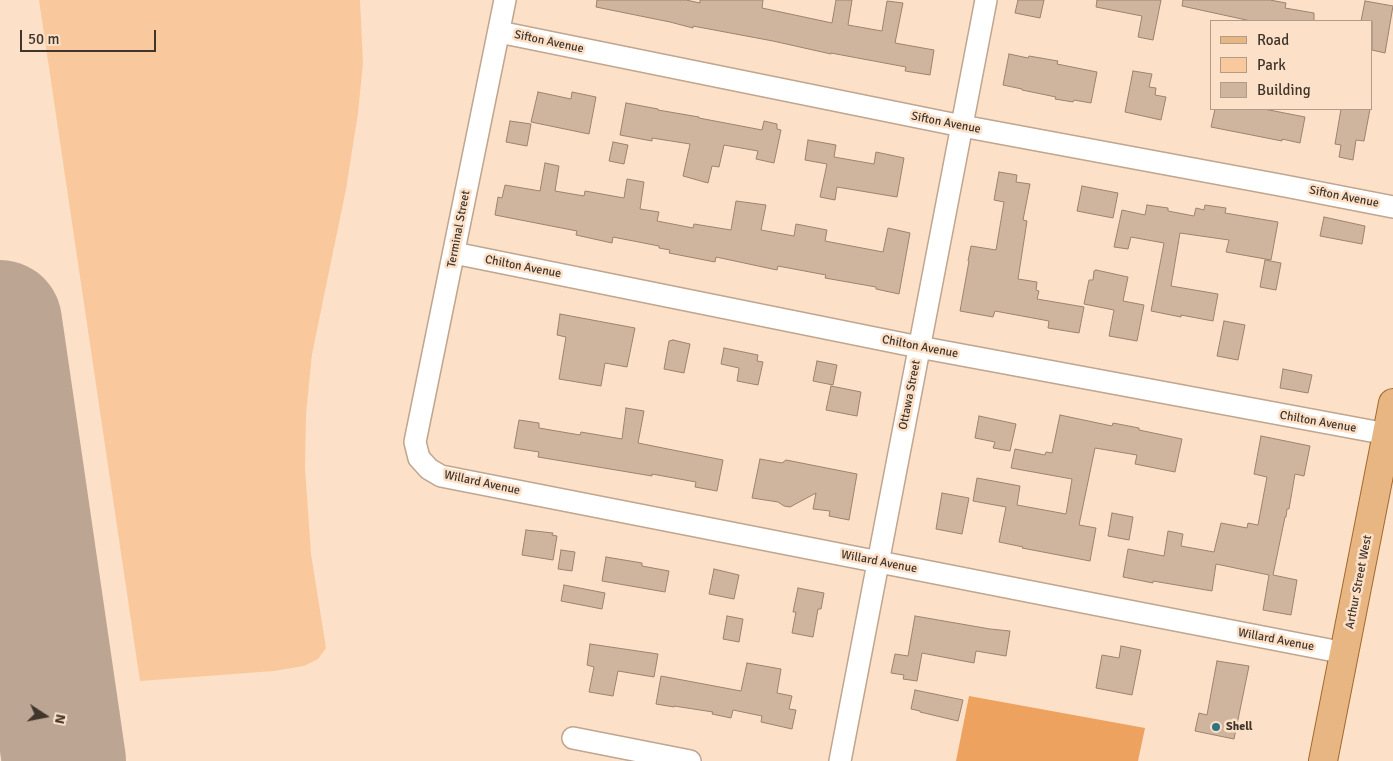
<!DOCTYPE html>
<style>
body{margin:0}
#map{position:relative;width:1393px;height:761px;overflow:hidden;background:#fce0c8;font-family:Signika,sans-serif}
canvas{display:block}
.legend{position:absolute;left:1210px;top:20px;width:162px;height:90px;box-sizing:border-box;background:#fce0c8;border:1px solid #b19c89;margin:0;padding:6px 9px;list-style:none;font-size:15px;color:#40352b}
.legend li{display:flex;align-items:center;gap:10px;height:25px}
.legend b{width:25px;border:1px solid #b19c89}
.north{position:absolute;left:20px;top:691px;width:50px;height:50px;-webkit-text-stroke:4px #fce0c8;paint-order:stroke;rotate:101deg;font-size:14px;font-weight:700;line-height:20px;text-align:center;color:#40352b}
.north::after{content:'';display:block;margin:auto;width:18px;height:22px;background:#40352b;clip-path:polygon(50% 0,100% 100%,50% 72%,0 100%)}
.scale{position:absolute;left:20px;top:30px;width:136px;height:22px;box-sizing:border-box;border:2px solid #40352b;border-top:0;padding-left:6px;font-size:15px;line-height:18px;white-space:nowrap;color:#40352b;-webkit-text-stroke:4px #fce0c8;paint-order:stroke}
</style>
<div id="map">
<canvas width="1393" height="761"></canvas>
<ul class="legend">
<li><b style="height:6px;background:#e8b682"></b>Road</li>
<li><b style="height:14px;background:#fac89d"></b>Park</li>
<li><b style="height:14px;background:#d0b59e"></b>Building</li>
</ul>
<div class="north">N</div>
<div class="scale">50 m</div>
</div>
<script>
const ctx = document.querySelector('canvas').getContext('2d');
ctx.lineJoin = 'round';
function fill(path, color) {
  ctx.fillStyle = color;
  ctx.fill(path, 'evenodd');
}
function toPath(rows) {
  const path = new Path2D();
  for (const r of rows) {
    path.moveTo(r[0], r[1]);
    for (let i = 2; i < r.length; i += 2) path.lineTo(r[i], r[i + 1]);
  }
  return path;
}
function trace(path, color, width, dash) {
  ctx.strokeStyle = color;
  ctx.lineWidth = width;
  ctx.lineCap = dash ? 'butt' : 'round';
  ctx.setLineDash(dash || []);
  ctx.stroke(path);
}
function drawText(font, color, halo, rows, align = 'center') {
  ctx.font = font + ' Signika,sans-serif';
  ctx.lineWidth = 5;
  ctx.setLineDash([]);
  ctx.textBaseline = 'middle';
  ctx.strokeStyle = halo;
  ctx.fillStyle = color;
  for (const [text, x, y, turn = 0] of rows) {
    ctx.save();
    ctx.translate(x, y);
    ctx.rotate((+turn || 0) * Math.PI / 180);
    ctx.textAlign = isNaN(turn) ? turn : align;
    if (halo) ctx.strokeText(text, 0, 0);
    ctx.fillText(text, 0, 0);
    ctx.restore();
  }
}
const green = toPath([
 [39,0,360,0,363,63,358,113,346,189,312,354,306,414,305,468,311,554,326,648,318,659,304,666,274,671,140,681]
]);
const forest = toPath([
 [969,696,1145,728,1138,761,956,761]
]);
const runway = toPath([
 [0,322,64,761]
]);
const building = toPath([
 [597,0,686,0,700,3,700,0,763,0,762,8,832,23,836,0,852,0,848,25,882,31,887,1,903,3,895,43,934,50,930,75,905,71,906,67,831,53,831,54,773,41,693,26,693,28,670,22,596,7,597,0],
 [1018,0,1044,0,1040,18,1015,13,1018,0],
 [1097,0,1161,0,1153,40,1138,37,1142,16,1096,7,1097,0],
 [1183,0,1270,0,1286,3,1285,8,1314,13,1314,21,1251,21,1182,6,1183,0],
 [1365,1,1393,6,1385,53,1372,50,1372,21,1361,21,1365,1],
 [1009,54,1028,58,1029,56,1058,61,1057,64,1097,72,1091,103,1074,100,1073,102,1055,99,1056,97,1022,90,1022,89,1003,85,1009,54],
 [1133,71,1152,74,1149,87,1156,88,1155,95,1166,97,1161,120,1125,112,1133,71],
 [538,92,571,99,572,92,596,97,589,134,531,122,538,92],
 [626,103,658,109,658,110,699,117,699,118,762,130,764,121,777,124,777,129,781,130,774,163,756,159,758,151,724,145,719,167,712,166,708,183,683,176,690,144,652,138,652,141,620,135,626,103],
 [1215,109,1264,109,1305,117,1300,143,1282,139,1282,141,1211,127,1215,109],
 [1341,109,1370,109,1364,141,1356,140,1353,160,1339,157,1341,145,1335,144,1341,109],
 [510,121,531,124,527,146,506,142,510,121],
 [808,140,836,145,834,157,874,164,876,152,904,158,897,197,837,187,835,200,820,197,827,164,805,160,808,140],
 [613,142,628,145,624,164,609,161,613,142],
 [545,163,559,166,555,191,584,196,585,191,624,198,627,179,644,182,640,209,659,212,657,221,693,228,694,224,731,230,736,201,766,205,761,230,794,236,796,224,827,230,825,241,883,252,888,228,910,233,899,294,876,289,876,287,825,278,826,275,778,266,777,270,716,257,715,262,669,253,670,250,659,248,659,246,613,237,612,243,576,235,577,231,495,215,498,197,502,198,505,185,540,191,545,163],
 [999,172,1017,175,1016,182,1030,184,1023,220,1027,221,1018,279,1037,282,1036,290,1039,291,1037,299,1084,307,1079,333,1048,328,1049,321,995,311,993,317,960,311,969,261,968,261,971,246,996,250,1004,202,994,200,999,172],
 [1082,186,1118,193,1113,218,1077,211,1082,186],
 [1147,205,1168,208,1168,211,1194,216,1196,208,1204,210,1205,205,1226,208,1225,213,1278,222,1271,260,1226,252,1229,240,1180,233,1171,286,1218,294,1213,321,1181,315,1181,317,1151,311,1164,243,1131,237,1128,249,1114,247,1122,210,1145,215,1147,205],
 [1324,217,1365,226,1362,244,1320,236,1324,217],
 [1265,260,1281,263,1276,290,1260,287,1265,260],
 [1096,270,1128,277,1123,301,1144,305,1137,341,1109,336,1114,310,1084,304,1089,280,1093,280,1094,271,1096,270],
 [560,314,635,328,627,367,605,363,601,386,559,379,566,337,557,335,560,314],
 [1224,321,1245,325,1238,360,1217,356,1224,321],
 [673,340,690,344,684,373,664,369,669,341,673,340],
 [724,348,758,355,757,361,763,362,758,385,737,381,739,368,721,364,724,348],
 [817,361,837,365,833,385,813,381,817,361],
 [1283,369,1312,375,1308,393,1280,388,1283,369],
 [831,386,861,392,857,416,826,410,831,386],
 [626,408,644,411,638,443,723,460,717,491,695,487,696,482,652,474,652,476,538,457,539,452,514,448,519,420,539,423,539,428,580,435,581,432,622,439,626,408],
 [1060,415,1112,426,1113,423,1139,428,1139,430,1182,439,1175,472,1135,464,1137,455,1095,448,1079,525,1096,528,1090,561,1022,548,1023,547,999,542,1006,507,973,501,977,478,1020,486,1017,505,1066,514,1072,479,1011,468,1015,449,1045,455,1046,452,1052,453,1060,415],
 [979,416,1016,424,1010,451,993,448,995,442,975,438,979,416],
 [1261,436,1310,446,1304,476,1295,474,1289,509,1287,509,1286,517,1285,517,1273,575,1297,580,1291,615,1263,610,1269,575,1216,564,1212,591,1153,581,1153,583,1123,577,1128,549,1164,556,1168,531,1183,534,1181,546,1214,552,1221,523,1247,528,1248,523,1258,525,1267,477,1254,474,1261,436],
 [760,459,782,463,786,460,857,474,849,520,829,516,830,511,813,509,816,493,790,507,784,506,778,502,752,498,760,459],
 [942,493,969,498,962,534,936,529,942,493],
 [1112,513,1133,517,1129,540,1108,536,1112,513],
 [526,530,553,533,552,535,557,536,553,560,522,555,526,530],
 [561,550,575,552,572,571,558,569,561,550],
 [606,557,642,563,642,566,669,571,665,592,602,581,606,557],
 [714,569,739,575,734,599,709,594,714,569],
 [564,585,605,593,602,609,561,601,564,585],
 [798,588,824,593,821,609,818,609,813,637,792,633,796,612,793,612,798,588],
 [727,616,743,619,739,642,723,639,727,616],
 [915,616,990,629,1010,631,1006,656,976,651,974,663,922,653,917,681,903,679,904,675,891,673,895,654,908,656,915,616],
 [590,644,658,654,654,677,618,671,613,696,589,692,594,667,587,665,590,644],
 [1121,646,1141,650,1132,695,1096,688,1102,655,1119,658,1121,646],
 [1217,661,1249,666,1234,739,1195,731,1199,713,1207,715,1217,661],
 [747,663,781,669,777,693,792,696,789,709,796,710,792,729,761,722,762,716,733,710,731,718,712,714,713,712,674,706,674,707,656,704,661,676,741,691,747,663],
 [915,690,963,700,958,721,920,712,920,711,911,709,915,690]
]);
const minor = toPath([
 [505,0,415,442,419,458,429,469,441,476,1134,612,1345,653],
 [499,32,962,126,1285,186,1393,207],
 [454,253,919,347,1387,434],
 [573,738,690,761],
 [840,761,986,0]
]);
const major = toPath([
 [1323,761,1393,403]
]);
const markers = [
 [1216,727,5,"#2e7481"]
];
const streetNames = [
 ["Sifton Avenue",549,42,12],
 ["Sifton Avenue",946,123,11],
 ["Sifton Avenue",1344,197,11],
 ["Terminal Street",459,229,-79],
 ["Chilton Avenue",523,267,11],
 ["Chilton Avenue",920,347,11],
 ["Ottawa Street",910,395,-79],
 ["Chilton Avenue",1318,422,10],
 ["Willard Avenue",482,483,12],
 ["Willard Avenue",879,562,11],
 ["Arthur Street West",1359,582,-79],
 ["Willard Avenue",1276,640,11]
];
const poiNames = [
 ["Shell",1226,727]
];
fill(green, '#fac89d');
fill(forest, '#eda35f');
trace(runway, '#bca693', 124);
fill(building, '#d0b59e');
trace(building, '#9d836e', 1);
trace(minor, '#c0a58f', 24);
trace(major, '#a3692d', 30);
trace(minor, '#fff', 21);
trace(major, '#e8b682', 28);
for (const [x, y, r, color] of markers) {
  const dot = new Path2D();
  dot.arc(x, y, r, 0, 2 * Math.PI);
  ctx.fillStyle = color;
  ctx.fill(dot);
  trace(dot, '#fce0c8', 2);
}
drawText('12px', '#40352b', '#fce0c8', streetNames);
drawText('bold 12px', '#40352b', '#fce0c8', poiNames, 'left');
</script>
